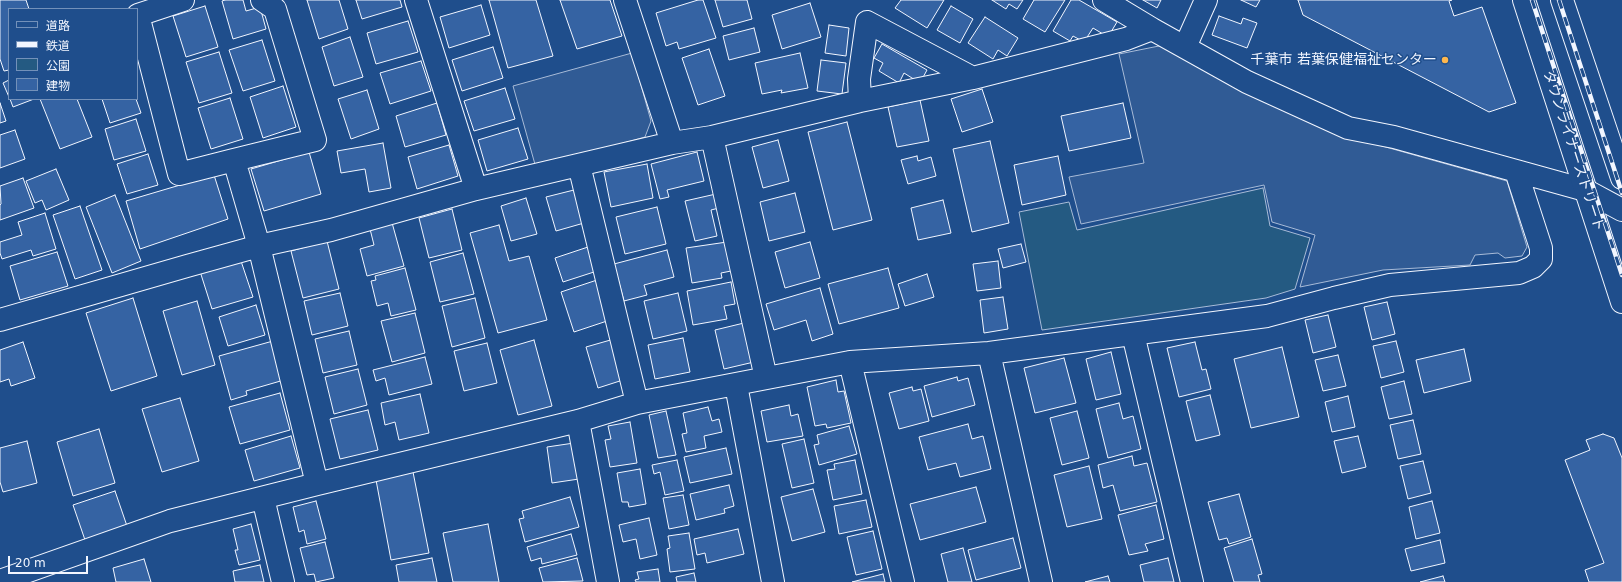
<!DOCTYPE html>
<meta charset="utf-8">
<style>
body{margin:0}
#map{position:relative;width:1622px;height:582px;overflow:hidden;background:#1f4e8c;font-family:"DejaVu Sans","Noto Sans JP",sans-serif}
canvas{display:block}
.legend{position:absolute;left:8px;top:8px;width:130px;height:92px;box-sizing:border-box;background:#1f4e8c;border:1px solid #7391ba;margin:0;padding:5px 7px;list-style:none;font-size:12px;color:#f2f6ff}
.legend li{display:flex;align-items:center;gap:8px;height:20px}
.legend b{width:20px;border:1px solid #7391ba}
.scale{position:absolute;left:8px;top:556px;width:80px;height:18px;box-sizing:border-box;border:2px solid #f2f6ff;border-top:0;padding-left:5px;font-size:12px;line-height:14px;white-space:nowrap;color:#f2f6ff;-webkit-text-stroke:3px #1f4e8c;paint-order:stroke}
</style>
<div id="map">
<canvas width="1622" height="582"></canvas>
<ul class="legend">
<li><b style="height:5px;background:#1f4e8c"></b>道路</li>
<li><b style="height:5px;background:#f2f6ff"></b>鉄道</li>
<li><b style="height:11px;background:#245a82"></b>公園</li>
<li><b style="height:11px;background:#3563a3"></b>建物</li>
</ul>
<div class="scale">20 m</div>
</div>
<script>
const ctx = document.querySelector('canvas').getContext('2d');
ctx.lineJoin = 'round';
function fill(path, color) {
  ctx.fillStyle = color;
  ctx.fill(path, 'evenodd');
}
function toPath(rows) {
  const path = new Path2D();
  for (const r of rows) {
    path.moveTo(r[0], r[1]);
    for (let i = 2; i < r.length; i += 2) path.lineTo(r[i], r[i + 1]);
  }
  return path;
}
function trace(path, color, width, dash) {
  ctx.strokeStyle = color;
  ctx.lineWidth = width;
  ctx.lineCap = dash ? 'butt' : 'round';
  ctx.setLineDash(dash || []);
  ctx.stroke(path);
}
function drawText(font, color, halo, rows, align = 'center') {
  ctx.font = font + ' "DejaVu Sans","Noto Sans JP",sans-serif';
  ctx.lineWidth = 3;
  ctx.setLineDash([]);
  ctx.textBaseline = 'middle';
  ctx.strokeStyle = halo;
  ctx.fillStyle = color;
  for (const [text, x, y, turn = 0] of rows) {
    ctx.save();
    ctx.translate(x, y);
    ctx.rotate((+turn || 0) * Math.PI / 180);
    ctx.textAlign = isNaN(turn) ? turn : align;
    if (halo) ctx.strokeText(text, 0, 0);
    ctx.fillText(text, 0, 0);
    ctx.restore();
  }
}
const green = toPath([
 [1263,188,1270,226,1310,238,1295,289,1266,298,1042,330,1019,212,1069,202,1077,230,1263,188]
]);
const parking = toPath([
 [1164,45,1350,137,1507,181,1527,247,1522,256,1505,258,1498,253,1475,255,1470,265,1383,270,1300,287,1315,235,1272,222,1264,185,1081,224,1069,177,1144,163,1119,54,1164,45],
 [632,53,651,121,645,137,536,168,513,86,632,53]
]);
const building = toPath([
 [0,0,26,0,29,9,9,9,9,70,4,71,0,59,0,0],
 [225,0,243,0,246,11,260,7,266,29,233,39,222,1,225,0],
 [307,0,339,0,348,29,319,39,307,0],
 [356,0,400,0,402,7,362,19,356,0],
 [489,0,536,0,553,56,508,68,489,0],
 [560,0,610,0,622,36,577,49,560,0],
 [698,0,703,0,716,38,679,49,677,42,666,46,656,13,698,0],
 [715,0,747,0,752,19,723,27,715,0],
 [901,0,944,0,927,28,895,8,901,0],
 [992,0,1023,0,1017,9,1009,4,1006,9,992,0],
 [1034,0,1065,0,1045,32,1023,19,1034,0],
 [1071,0,1079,0,1117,22,1111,32,1103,34,1093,28,1084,42,1073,36,1070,41,1053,31,1071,0],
 [1143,0,1161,0,1157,8,1143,0],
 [1241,0,1260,0,1256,7,1241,0],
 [1298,0,1452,0,1449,1,1454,16,1482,7,1516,103,1489,112,1303,15,1298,0],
 [810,3,821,37,782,49,772,15,810,3],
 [481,5,490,35,449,48,440,17,481,5],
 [205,6,218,47,186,57,173,16,205,6],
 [951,6,973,19,960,43,937,30,951,6],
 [1219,16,1241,24,1243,18,1257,23,1247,48,1212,35,1219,16],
 [985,17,1018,38,1007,56,998,50,993,59,968,43,985,17],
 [408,21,418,52,376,64,367,33,408,21],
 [829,25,849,28,846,56,825,53,829,25],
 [754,28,760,52,729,60,723,36,754,28],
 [350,37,363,77,334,86,322,47,350,37],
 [262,40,275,81,243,91,229,50,262,40],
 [882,44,927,70,920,83,904,73,899,83,879,71,883,63,874,58,882,44],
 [493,47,503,78,462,91,452,60,493,47],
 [709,49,725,96,698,105,682,58,709,49],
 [219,52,232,93,199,103,186,62,219,52],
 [800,53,808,88,781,93,782,90,762,94,755,63,800,53],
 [821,60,846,63,842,94,817,91,821,60],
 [421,61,431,91,390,104,380,73,421,61],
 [9,80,9,97,3,83,9,80],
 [283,86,296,127,263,138,250,97,283,86],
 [505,88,515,119,474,131,464,101,505,88],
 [982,89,993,122,962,132,951,99,982,89],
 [367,90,379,129,351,139,338,99,367,90],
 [230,98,243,139,211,149,198,108,230,98],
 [10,99,34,99,13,107,10,99],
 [40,99,77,99,92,137,60,149,40,99],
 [102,99,136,99,141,113,110,123,102,99],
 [920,100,929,141,897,147,888,107,920,100],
 [0,103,6,121,0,123,0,103],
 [437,103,446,135,405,147,396,116,437,103],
 [1123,103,1131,138,1069,151,1061,116,1123,103],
 [136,119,146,151,114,160,105,129,136,119],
 [847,122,872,220,833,230,808,132,847,122],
 [518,128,528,159,487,171,478,140,518,128],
 [15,130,25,159,0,168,0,135,15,130],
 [778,140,789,181,763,188,752,147,778,140],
 [990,141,1009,223,972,232,953,149,990,141],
 [383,143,391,188,369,192,365,169,341,173,337,151,383,143],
 [449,145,458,176,417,189,408,157,449,145],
 [309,152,321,194,264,211,251,169,309,152],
 [697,152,704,181,667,190,669,197,660,199,651,164,697,152],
 [148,154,158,185,127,194,117,164,148,154],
 [917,156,918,161,931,157,936,176,908,184,901,160,917,156],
 [1058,156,1066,195,1022,205,1014,165,1058,156],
 [647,164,653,198,611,207,604,172,647,164],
 [56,169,69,200,46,210,42,200,35,203,26,181,56,169],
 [214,175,228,219,140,249,126,201,214,175],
 [23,178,34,208,0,220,0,205,1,204,0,186,23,178],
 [574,190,584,223,556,231,546,197,574,190],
 [795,193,805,232,769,241,760,202,795,193],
 [716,194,719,208,711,210,717,236,695,241,685,201,716,194],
 [115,195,141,261,112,273,86,207,115,195],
 [526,198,537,234,511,241,501,206,526,198],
 [943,200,951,233,918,240,911,208,943,200],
 [80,206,102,270,75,279,53,215,80,206],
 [657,207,666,244,625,254,616,217,657,207],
 [452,209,462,250,429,258,419,218,452,209],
 [45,213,56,249,33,256,31,250,2,259,0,253,0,242,22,235,18,222,45,213],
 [391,219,404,266,367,276,360,249,374,245,369,225,391,219],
 [499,225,509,261,529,256,547,320,498,333,470,233,499,225],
 [327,241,339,289,303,298,291,251,327,241],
 [727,242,731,271,721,273,722,278,692,283,686,248,727,242],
 [810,242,820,278,785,288,775,252,810,242],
 [1021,244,1026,262,1003,268,998,249,1021,244],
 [588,247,597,271,563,282,555,258,588,247],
 [667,250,674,277,644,285,647,295,624,301,614,264,667,250],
 [57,252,68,286,20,300,10,266,57,252],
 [463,253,474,294,440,302,430,262,463,253],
 [239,255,253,297,212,309,198,265,239,255],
 [998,261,1001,288,977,291,973,264,998,261],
 [405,268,416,310,391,316,388,303,377,306,371,281,376,280,375,276,405,268],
 [888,268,899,308,839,324,828,284,888,268],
 [927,274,934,297,905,306,898,284,927,274],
 [597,280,610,320,574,332,561,292,597,280],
 [731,282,735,304,724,306,727,319,693,325,687,291,731,282],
 [820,288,833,334,812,341,806,320,774,330,766,304,820,288],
 [340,293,348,326,312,335,304,301,340,293],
 [678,293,687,331,653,339,644,301,678,293],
 [1003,297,1008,329,984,333,980,300,1003,297],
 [133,298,157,376,111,391,86,313,133,298],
 [475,298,485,338,452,347,442,306,475,298],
 [197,301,215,365,182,375,163,311,197,301],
 [1387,302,1395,334,1372,340,1364,307,1387,302],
 [256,305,265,335,228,346,219,317,256,305],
 [415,313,425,353,392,362,381,321,415,313],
 [1328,315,1336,347,1313,353,1305,320,1328,315],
 [744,323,754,362,724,369,715,330,744,323],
 [349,331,357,365,323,373,315,339,349,331],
 [683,338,690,372,655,379,648,345,683,338],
 [614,339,626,379,598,388,586,347,614,339],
 [534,340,552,406,518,415,500,350,534,340],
 [273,341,284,380,246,391,247,395,231,400,219,356,273,341],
 [1396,341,1404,372,1381,378,1373,346,1396,341],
 [23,342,35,378,11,386,9,379,0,382,0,350,23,342],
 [1195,342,1202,370,1206,369,1211,389,1179,397,1167,348,1195,342],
 [487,343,497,383,464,391,454,351,487,343],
 [1282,347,1299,417,1251,428,1234,359,1282,347],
 [1464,349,1471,381,1424,393,1416,360,1464,349],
 [1111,352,1121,394,1096,400,1086,359,1111,352],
 [1338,355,1346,386,1323,391,1315,360,1338,355],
 [425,357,432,384,389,395,385,378,376,381,373,370,425,357],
 [1064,358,1076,403,1035,413,1024,368,1064,358],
 [358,369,367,405,334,414,325,377,358,369],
 [957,377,958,381,968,378,975,405,932,417,924,386,957,377],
 [836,380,838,392,844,391,851,423,827,428,826,424,815,426,807,387,836,380],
 [1404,381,1412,414,1389,419,1381,387,1404,381],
 [912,387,913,391,921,389,929,421,899,429,889,393,912,387],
 [280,393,290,430,240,444,229,407,280,393],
 [420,394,429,433,399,440,395,422,385,425,381,403,420,394],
 [1210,395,1220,435,1196,441,1186,401,1210,395],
 [1348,396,1355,427,1332,432,1325,402,1348,396],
 [180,398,199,461,162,472,142,409,180,398],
 [1119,403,1123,419,1133,416,1141,449,1108,458,1096,409,1119,403],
 [789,405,791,416,798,414,803,436,767,442,761,411,789,405],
 [708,407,712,421,719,419,722,432,704,436,706,448,686,452,682,434,687,433,683,413,708,407],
 [368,410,378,450,340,459,330,419,368,410],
 [666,411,676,455,658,458,649,415,666,411],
 [1077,411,1089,458,1062,465,1050,418,1077,411],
 [1413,420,1421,454,1398,459,1390,425,1413,420],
 [630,422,637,463,610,467,605,440,611,439,608,426,630,422],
 [968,424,972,439,983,436,991,469,960,477,956,463,928,470,919,437,968,424],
 [849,426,857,454,819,465,814,445,819,444,817,435,849,426],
 [99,429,115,483,73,496,57,442,99,429],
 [1603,434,1614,438,1622,458,1622,582,1589,582,1585,570,1604,563,1565,460,1590,450,1586,440,1603,434],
 [291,436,300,468,254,481,245,450,291,436],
 [1358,436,1366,467,1342,473,1334,441,1358,436],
 [804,439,814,483,792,488,782,444,804,439],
 [27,441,37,483,3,492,0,482,0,448,27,441],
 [574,443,579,479,552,483,547,447,574,443],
 [726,448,732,474,690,483,684,457,726,448],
 [1132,456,1134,466,1147,463,1157,502,1120,511,1113,485,1103,488,1098,465,1132,456],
 [677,460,684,491,665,495,660,472,654,474,652,465,677,460],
 [855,460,862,494,833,500,827,470,835,469,834,464,855,460],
 [1423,461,1431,493,1408,499,1400,466,1423,461],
 [1089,466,1102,519,1067,527,1054,475,1089,466],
 [640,469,646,504,629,507,628,502,622,502,617,473,640,469],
 [413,472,429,553,391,560,376,480,413,472],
 [729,485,734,506,724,509,725,513,696,520,690,494,729,485],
 [976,487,986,522,920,540,910,504,976,487],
 [813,489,825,532,792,541,781,497,813,489],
 [115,491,127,526,85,540,73,505,115,491],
 [1239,494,1251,537,1229,544,1227,538,1219,540,1208,502,1239,494],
 [683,495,689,525,669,529,663,498,683,495],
 [570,497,579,527,525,542,519,519,524,518,522,511,570,497],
 [866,500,872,527,839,534,834,506,866,500],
 [316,501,326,539,307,544,304,530,299,532,293,507,316,501],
 [1432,501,1440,533,1416,539,1409,507,1432,501],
 [1156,505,1164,539,1145,544,1148,551,1129,555,1118,515,1156,505],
 [649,518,657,555,640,559,636,539,623,542,619,525,649,518],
 [251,524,260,560,239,565,235,550,238,550,233,529,251,524],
 [488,524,499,582,453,582,443,533,488,524],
 [738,529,744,554,707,563,705,553,697,555,694,539,738,529],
 [873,531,882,569,856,575,847,537,873,531],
 [689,533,695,569,670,572,667,549,670,548,668,536,689,533],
 [571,534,577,555,542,564,541,558,531,561,527,547,571,534],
 [1013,538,1021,568,976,580,968,550,1013,538],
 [1252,539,1262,574,1258,575,1260,582,1234,582,1224,548,1252,539],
 [1440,540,1445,563,1411,571,1405,549,1440,540],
 [325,542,334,578,316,582,314,574,307,575,300,548,325,542],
 [963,548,972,582,948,582,941,554,963,548],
 [432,558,437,582,399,582,396,565,432,558],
 [577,558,583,581,543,582,539,568,577,558],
 [1168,558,1174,582,1144,582,1140,565,1168,558],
 [144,559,151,582,116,582,113,568,144,559],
 [260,565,264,582,235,582,233,571,260,565],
 [658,569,660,582,636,582,635,580,639,579,637,572,658,569],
 [694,573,696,582,677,582,676,577,694,573],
 [883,574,885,582,852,582,883,574],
 [1108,576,1110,582,1085,582,1108,576],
 [1443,576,1445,582,1420,582,1443,576]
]);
const street = toPath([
 [183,0,138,15,179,174,234,160,259,246,317,484],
 [416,0,476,189],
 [625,0,672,143],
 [1104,0,1152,29,1247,82,1348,128,1394,137,1585,190,1622,210],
 [1185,47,1206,0],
 [860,101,859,79,867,22,973,78],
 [712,137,766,378],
 [234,160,315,140,275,9,262,0],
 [579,165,637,403],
 [0,320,187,266,259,246,331,230,476,189,672,143,712,137,860,101,973,78,1126,39,1152,29],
 [1133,334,1192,582],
 [989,353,1041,582],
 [850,362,903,582],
 [736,385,773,582],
 [578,421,608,582],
 [263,498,283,582],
 [0,581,170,521,317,484,578,421,637,403,850,362,989,353,1267,316,1334,298,1390,285,1519,273,1533,267,1541,259,1541,248,1516,171]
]);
const secondary = toPath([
 [1524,0,1622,302],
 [1562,0,1622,178]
]);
const rail = toPath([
 [1532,0,1622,275],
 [1559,0,1622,193]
]);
const markers = [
 [1445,60,4,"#ffb74d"]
];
const poiNames = [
 ["千葉市 若葉保健福祉センター",1437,60]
];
const streetNames = [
 ["タウンライナーストリート",1573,151,72]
];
fill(green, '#245a82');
trace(green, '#a8bbd7', 1);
fill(parking, '#305b95');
trace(parking, '#a8bbd7', 1);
fill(building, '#3563a3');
trace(building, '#f2f6ff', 1);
trace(street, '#f2f6ff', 24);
trace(secondary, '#f2f6ff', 24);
trace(street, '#1f4e8c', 22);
trace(secondary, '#1f4e8c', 22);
trace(rail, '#f2f6ff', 4.5);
trace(rail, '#1f4e8c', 3, [9]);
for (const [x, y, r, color] of markers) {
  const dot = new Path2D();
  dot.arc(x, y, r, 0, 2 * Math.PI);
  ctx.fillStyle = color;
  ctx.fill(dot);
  trace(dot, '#1f4e8c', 1.5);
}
drawText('14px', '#f2f6ff', '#1f4e8c', poiNames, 'right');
drawText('14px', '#f2f6ff', '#1f4e8c', streetNames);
</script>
